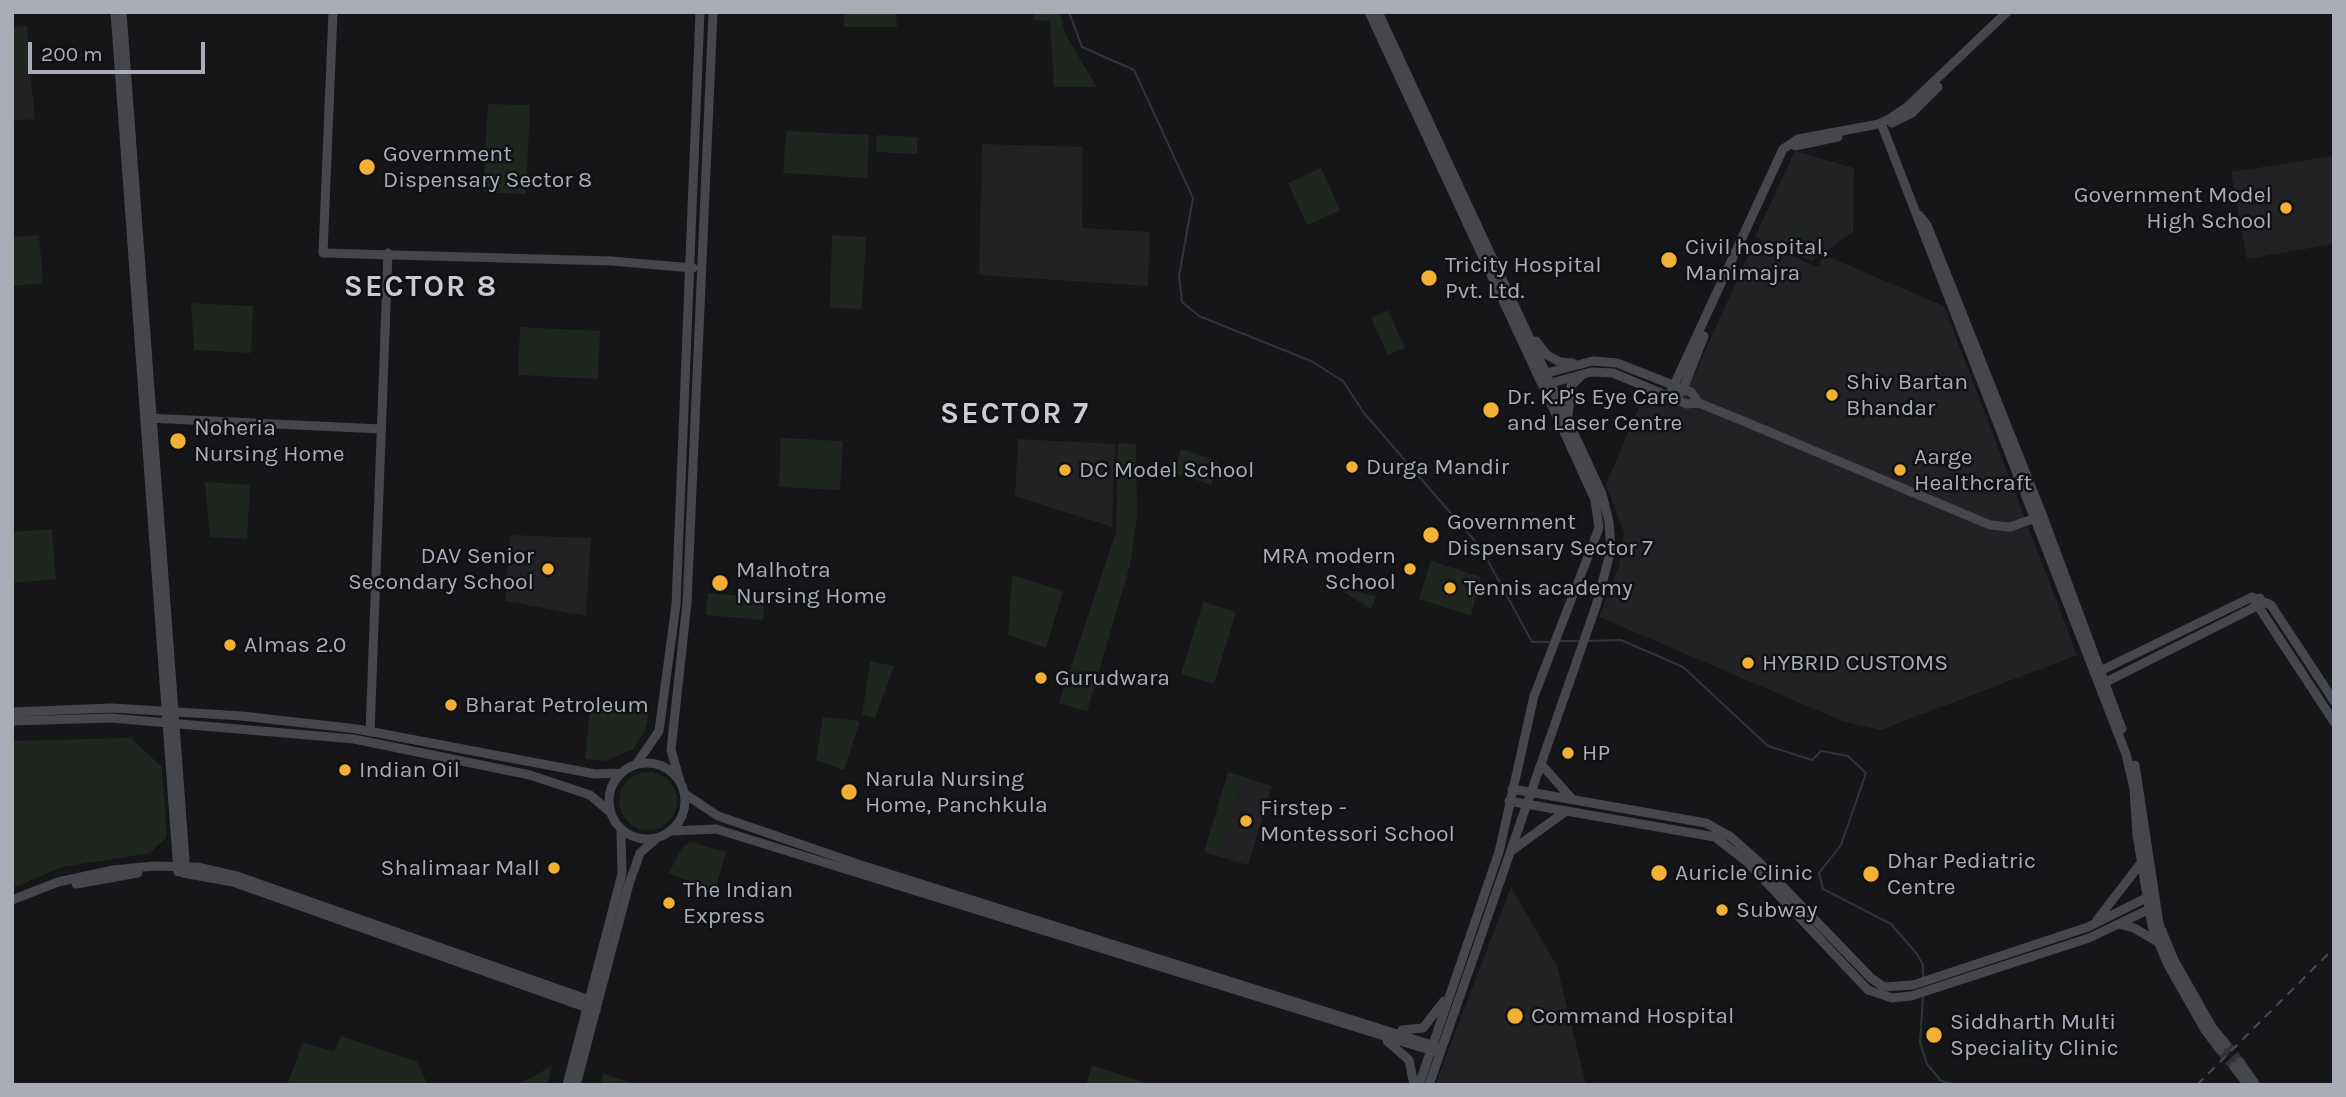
<!DOCTYPE html>
<style>
body{margin:0}
#map{position:relative;width:2346px;height:1097px;overflow:hidden;background:#161618;font-family:Karla,sans-serif}
canvas{display:block}
.frame{position:absolute;inset:0;border:14px solid #a8adb8;pointer-events:none}
.scale{position:absolute;left:28px;top:42px;width:177px;height:32px;box-sizing:border-box;border:4px solid #a8adb8;border-top:0;padding-left:9px;font-size:21px;line-height:24px;white-space:nowrap;color:#a8adb8;-webkit-text-stroke:5px #111113;paint-order:stroke}
</style>
<div id="map">
<canvas width="2346" height="1097"></canvas>
<div class="frame"></div>
<div class="scale">200 m</div>
</div>
<script>
const ctx = document.querySelector('canvas').getContext('2d');
ctx.lineJoin = 'round';
function fill(path, color) {
  ctx.fillStyle = color;
  ctx.fill(path, 'evenodd');
}
function toPath(rows) {
  const path = new Path2D();
  for (const r of rows) {
    if (r.length === 3) {
      path.moveTo(r[0] + r[2], r[1]);
      path.arc(r[0], r[1], r[2], 0, 2 * Math.PI);
      continue;
    }
    path.moveTo(r[0], r[1]);
    for (let i = 2; i < r.length; i += 2) path.lineTo(r[i], r[i + 1]);
  }
  return path;
}
function trace(path, color, width, dash) {
  ctx.strokeStyle = color;
  ctx.lineWidth = width;
  ctx.lineCap = dash ? 'butt' : 'round';
  ctx.setLineDash(dash || []);
  ctx.stroke(path);
}
function drawText(font, color, halo, rows, align = 'center') {
  ctx.font = font + ' Karla,sans-serif';
  ctx.lineWidth = 5;
  ctx.setLineDash([]);
  ctx.textBaseline = 'middle';
  ctx.strokeStyle = halo;
  ctx.fillStyle = color;
  for (const [text, x, y, turn = 0] of rows) {
    ctx.save();
    ctx.translate(x, y);
    ctx.rotate((+turn || 0) * Math.PI / 180);
    ctx.textAlign = isNaN(turn) ? turn : align;
    if (halo) ctx.strokeText(text, 0, 0);
    ctx.fillText(text, 0, 0);
    ctx.restore();
  }
}
const built = toPath([
 [30,69,35,119,12,121,12,71],
 [982,144,1083,147,1082,228,1150,232,1148,286,979,275],
 [1795,151,1854,168,1853,232,1812,261,1755,237],
 [2334,156,2334,244,2247,259,2231,172],
 [1755,240,1818,267,1824,255,1944,306,2077,655,1881,730,1842,721,1599,617,1619,566,1624,533,1606,484,1646,391,1681,405],
 [1018,439,1115,444,1112,527,1015,496],
 [510,535,591,538,586,616,505,601],
 [1244,777,1272,786,1248,865,1220,857],
 [1511,887,1557,966,1586,1085,1435,1085]
]);
const green = toPath([
 [844,12,896,12,897,27,844,27],
 [1033,12,1060,12,1065,34,1097,87,1054,87,1050,21,1034,20],
 [27,26,30,69,12,71,12,27],
 [488,104,530,105,526,194,483,192],
 [786,131,869,135,867,178,783,173],
 [877,135,917,137,917,154,876,152],
 [1321,168,1340,210,1307,225,1288,183],
 [1780,231,1807,231,1807,245,1780,245],
 [39,235,43,283,12,286,12,237],
 [832,235,866,237,862,309,830,308],
 [191,303,253,306,251,353,194,350],
 [1388,310,1405,348,1388,355,1371,318],
 [520,327,600,331,598,379,518,375],
 [781,438,843,441,840,490,779,487],
 [1118,443,1136,444,1137,519,1130,565,1087,712,1059,703,1116,532],
 [1181,449,1218,461,1211,485,1174,473],
 [205,482,250,485,247,539,210,537],
 [52,529,56,579,12,583,12,532],
 [1431,561,1481,577,1471,616,1419,599],
 [1012,575,1063,591,1046,648,1008,635],
 [1334,586,1376,596,1371,609],
 [708,593,765,598,763,620,706,615],
 [1203,602,1236,612,1214,684,1181,674],
 [870,661,894,666,875,718,862,715],
 [591,700,650,707,645,731,633,749,606,761,585,759],
 [823,717,860,721,844,770,816,760],
 [131,738,162,767,167,837,150,853,63,867,12,888,12,741],
 [648,801,29],
 [1228,772,1244,777,1220,857,1204,852],
 [690,842,726,852,716,887,708,889,669,873,681,849],
 [341,1036,417,1062,428,1085,287,1085,303,1042,334,1052],
 [1092,1065,1151,1085,1086,1085],
 [552,1066,547,1085,517,1085],
 [603,1074,633,1083,633,1085,600,1085]
]);
const stream = toPath([
 [1069,12,1082,47,1134,70,1193,198,1179,276,1182,302,1199,316,1311,361,1343,381,1364,413,1481,548,1532,642,1550,642],
 [1559,641,1581,641],
 [1587,641,1621,640,1683,667,1768,746,1812,760,1821,751,1848,756,1866,773,1841,845,1819,873,1823,889,1891,924,1917,954,1923,965,1923,977],
 [1923,996,1920,1042,1927,1064,1941,1081,1957,1085]
]);
const secondaryTunnel = toPath([
 [2226,1044,2240,1062],
 [2220,1050,2234,1067]
]);
const secondary = toPath([
 [115,12,178,872],
 [122,12,186,873],
 [333,12,323,253,611,261,693,268],
 [1369,12,1566,436,1595,500,1599,528,1534,696,1499,852,1419,1085],
 [1378,12,1602,494,1609,522,1611,550,1596,606,1429,1085],
 [1881,123,2126,754,2134,789,2137,835,2152,926,2167,963,2205,1030,2220,1050],
 [1892,123,1912,113,1938,87],
 [1795,146,1838,137],
 [1919,215,1927,225,2042,514,2122,729],
 [1536,341,1547,355,1560,362,1573,363],
 [1543,374,1593,361,1617,363,1691,392,1699,403],
 [1548,384,1591,372,1613,373,1687,404,1699,403,1748,423,1990,525,2010,527,2038,517],
 [1682,392,1704,336],
 [1669,396,1783,149,1798,139,1879,124,1889,119,1907,107,2007,12],
 [1568,416,1571,386,1583,374],
 [148,418,381,429],
 [2260,598,2260,609,2334,722],
 [2096,673,2252,597,2271,605,2334,701],
 [2102,684,2253,608,2260,598],
 [12,712,112,708,242,716,357,729,595,774,620,773],
 [12,721,111,718,354,739,530,775,590,795,610,812],
 [370,732,388,253],
 [647,801,38],
 [637,763,659,731,676,605,700,12],
 [1541,764,1572,799],
 [2135,765,2159,924,2174,960,2212,1027,2226,1044],
 [680,781,671,750,687,603,713,12],
 [1512,789,1706,823,1731,837,1757,860,1871,978,1884,987,1913,985,2088,927,2150,896],
 [685,794,718,816,858,864,1435,1046],
 [1509,801,1715,837,1747,862,1868,990,1892,998,1911,996,2089,938,2154,907],
 [671,831,716,829,1436,1052],
 [1511,851,1566,811],
 [183,873,233,882,596,1011],
 [76,884,138,873],
 [12,900,58,882,113,870,153,866,197,867,237,876,598,1003],
 [2097,920,2141,863],
 [2118,924,2134,928,2158,942],
 [1402,1030,1423,1028,1444,1001],
 [1387,1041,1409,1060,1414,1085],
 [2240,1062,2256,1085],
 [2234,1067,2248,1085],
 [567,1085,622,874,621,830],
 [576,1085,629,884,640,853,657,838]
]);
const rail = toPath([
 [2197,1085,2334,948]
]);
const markers = [
 [367,167,9,"#f2b134"],
 [2286,208,7,"#f2b134"],
 [1669,260,9,"#f2b134"],
 [1429,278,9,"#f2b134"],
 [1832,395,7,"#f2b134"],
 [1491,410,9,"#f2b134"],
 [178,441,9,"#f2b134"],
 [1352,467,7,"#f2b134"],
 [1065,470,7,"#f2b134"],
 [1900,470,7,"#f2b134"],
 [1431,535,9,"#f2b134"],
 [548,569,7,"#f2b134"],
 [1410,569,7,"#f2b134"],
 [720,583,9,"#f2b134"],
 [1450,588,7,"#f2b134"],
 [230,645,7,"#f2b134"],
 [1748,663,7,"#f2b134"],
 [1041,678,7,"#f2b134"],
 [451,705,7,"#f2b134"],
 [1568,753,7,"#f2b134"],
 [345,770,7,"#f2b134"],
 [849,792,9,"#f2b134"],
 [1246,821,7,"#f2b134"],
 [554,868,7,"#f2b134"],
 [1659,873,9,"#f2b134"],
 [1871,874,9,"#f2b134"],
 [669,903,7,"#f2b134"],
 [1722,910,7,"#f2b134"],
 [1515,1016,9,"#f2b134"],
 [1934,1035,9,"#f2b134"]
];
const poiNames = [
 ["Government",383,154],
 ["Dispensary Sector 8",383,180],
 ["Government Model",2272,195,"right"],
 ["High School",2272,221,"right"],
 ["Civil hospital,",1685,247],
 ["Manimajra",1685,273],
 ["Tricity Hospital",1445,265],
 ["Pvt. Ltd.",1445,291],
 ["Shiv Bartan",1846,382],
 ["Bhandar",1846,408],
 ["Dr. K.P's Eye Care",1507,397],
 ["and Laser Centre",1507,423],
 ["Noheria",194,428],
 ["Nursing Home",194,454],
 ["Aarge",1914,457],
 ["Healthcraft",1914,483],
 ["Durga Mandir",1366,467],
 ["DC Model School",1079,470],
 ["Government",1447,522],
 ["Dispensary Sector 7",1447,548],
 ["DAV Senior",534,556,"right"],
 ["Secondary School",534,582,"right"],
 ["MRA modern",1396,556,"right"],
 ["School",1396,582,"right"],
 ["Malhotra",736,570],
 ["Nursing Home",736,596],
 ["Tennis academy",1464,588],
 ["Almas 2.0",244,645],
 ["HYBRID CUSTOMS",1762,663],
 ["Gurudwara",1055,678],
 ["Bharat Petroleum",465,705],
 ["HP",1582,753],
 ["Indian Oil",359,770],
 ["Narula Nursing",865,779],
 ["Home, Panchkula",865,805],
 ["Firstep -",1260,808],
 ["Montessori School",1260,834],
 ["Dhar Pediatric",1887,861],
 ["Centre",1887,887],
 ["Shalimaar Mall",540,868,"right"],
 ["Auricle Clinic",1675,873],
 ["The Indian",683,890],
 ["Express",683,916],
 ["Subway",1736,910],
 ["Command Hospital",1531,1016],
 ["Siddharth Multi",1950,1022],
 ["Speciality Clinic",1950,1048]
];
const districtNames = [
 ["SECTOR 8",421,287],
 ["SECTOR 7",1015,414]
];
fill(built, '#222225');
fill(green, '#1e261f');
trace(stream, '#2c353c', 2);
trace(secondaryTunnel, '#333438', 9, [9, 4.5]);
trace(secondary, '#45474d', 9);
trace(rail, '#4a4c52', 2, [9, 7]);
for (const [x, y, r, color] of markers) {
  const dot = new Path2D();
  dot.arc(x, y, r, 0, 2 * Math.PI);
  ctx.fillStyle = color;
  ctx.fill(dot);
  trace(dot, '#111113', 2.5);
}
drawText('23px', '#a8adb8', '#111113', poiNames, 'left');
ctx.letterSpacing = '2px';
drawText('bold 30px', '#c9ccd4', '#111113', districtNames);
ctx.letterSpacing = '0px';
</script>
